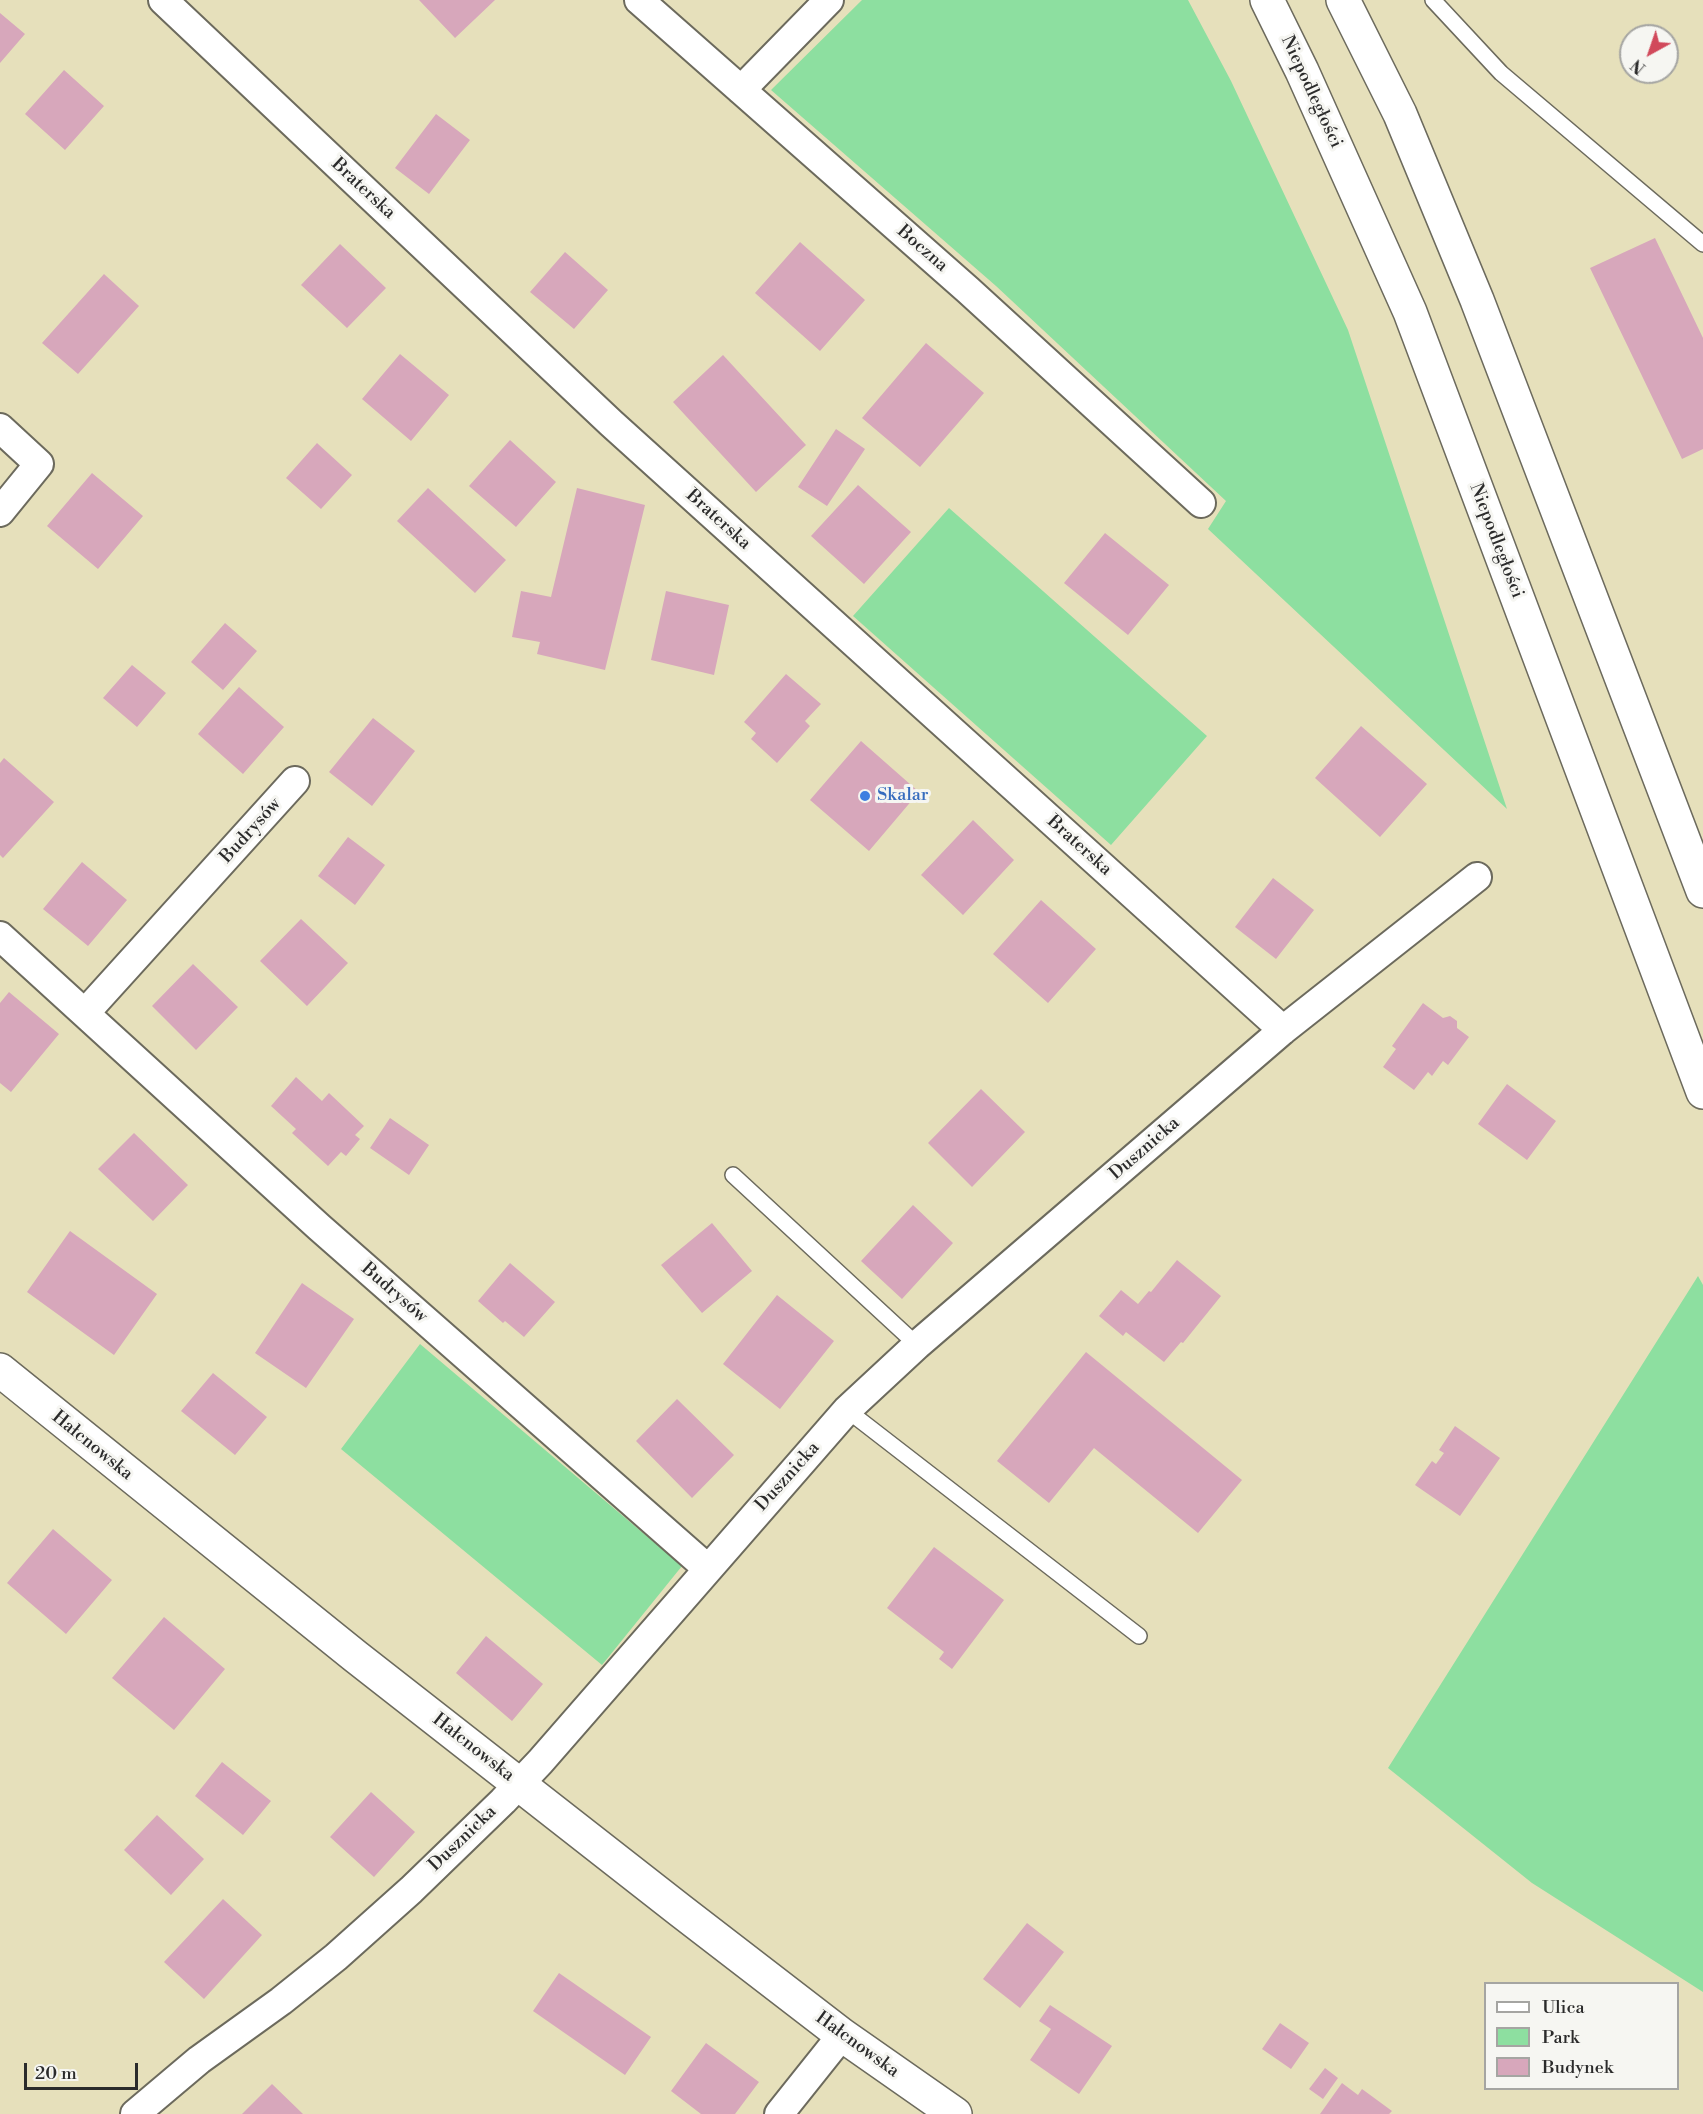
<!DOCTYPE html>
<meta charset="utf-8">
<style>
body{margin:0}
#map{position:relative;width:1703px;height:2114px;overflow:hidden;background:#e6e0bb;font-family:"Libre Bodoni",serif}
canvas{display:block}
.legend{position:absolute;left:1484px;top:1982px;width:195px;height:108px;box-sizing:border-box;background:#f6f6f2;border:2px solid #a5a5a2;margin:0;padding:8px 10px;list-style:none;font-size:18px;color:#2b2b2b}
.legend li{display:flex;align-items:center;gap:12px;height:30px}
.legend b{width:30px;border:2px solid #a5a5a2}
.north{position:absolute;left:1619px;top:24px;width:60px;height:60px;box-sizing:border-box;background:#f6f6f2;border:2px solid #a5a5a2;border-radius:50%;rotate:220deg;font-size:16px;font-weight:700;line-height:24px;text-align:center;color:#2b2b2b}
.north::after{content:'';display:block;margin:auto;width:21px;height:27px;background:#d1495b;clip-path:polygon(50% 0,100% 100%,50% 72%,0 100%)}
.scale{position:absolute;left:24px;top:2063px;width:114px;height:27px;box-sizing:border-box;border:3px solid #2b2b2b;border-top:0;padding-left:8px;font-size:18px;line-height:21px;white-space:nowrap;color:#2b2b2b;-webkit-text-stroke:4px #f6f6f2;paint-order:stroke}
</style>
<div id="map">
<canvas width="1703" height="2114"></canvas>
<ul class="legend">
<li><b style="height:8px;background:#fff"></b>Ulica</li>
<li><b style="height:16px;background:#8ddfa0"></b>Park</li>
<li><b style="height:16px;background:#d7a7bb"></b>Budynek</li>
</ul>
<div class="north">N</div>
<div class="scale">20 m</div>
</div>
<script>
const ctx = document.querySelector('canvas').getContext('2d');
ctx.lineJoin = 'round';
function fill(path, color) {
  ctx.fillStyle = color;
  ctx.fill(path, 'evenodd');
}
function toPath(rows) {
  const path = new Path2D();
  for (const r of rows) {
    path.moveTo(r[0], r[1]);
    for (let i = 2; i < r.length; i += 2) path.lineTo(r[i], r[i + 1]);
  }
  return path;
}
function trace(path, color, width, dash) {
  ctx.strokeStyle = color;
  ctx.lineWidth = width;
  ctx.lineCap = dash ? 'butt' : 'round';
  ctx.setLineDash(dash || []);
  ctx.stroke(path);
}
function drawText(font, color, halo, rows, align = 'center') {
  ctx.font = font + ' "Libre Bodoni",serif';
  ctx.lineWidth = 6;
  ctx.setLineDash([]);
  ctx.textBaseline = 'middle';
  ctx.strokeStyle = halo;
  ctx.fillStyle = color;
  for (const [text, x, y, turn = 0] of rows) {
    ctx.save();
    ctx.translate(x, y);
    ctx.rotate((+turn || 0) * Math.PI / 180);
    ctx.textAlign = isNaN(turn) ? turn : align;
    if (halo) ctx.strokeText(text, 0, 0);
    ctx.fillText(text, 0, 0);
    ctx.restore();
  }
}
const green = toPath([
 [862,0,1188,0,1231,81,1348,330,1507,809,1208,529,1226,501,996,286,771,90],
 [949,508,1207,736,1111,845,853,616],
 [1698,1276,1703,1285,1703,1992,1532,1883,1388,1768],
 [420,1344,682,1566,602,1665,341,1449]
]);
const building = toPath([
 [419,0,495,0,455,38],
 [0,13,25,34,0,63],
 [64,70,104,106,65,150,25,114],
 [436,114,470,140,429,194,395,168],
 [1655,238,1703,338,1703,449,1682,459,1590,268],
 [800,242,865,300,820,351,755,293],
 [340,244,386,288,347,328,301,285],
 [565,252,608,290,574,329,530,292],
 [104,274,139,306,78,374,42,343],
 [926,343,984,393,920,467,862,418],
 [400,354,449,395,411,441,362,399],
 [723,355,806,445,756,492,673,402],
 [836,429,865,449,827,506,798,487],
 [510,440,556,482,516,527,469,486],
 [317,443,352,475,321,509,286,478],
 [92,473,143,516,98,569,47,526],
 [858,485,911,532,864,584,811,536],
 [428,488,506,560,475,593,397,521],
 [577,488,645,505,605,670,537,654,540,642,512,637,521,591,551,597],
 [1105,533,1169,585,1128,635,1064,583],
 [666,591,729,605,714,675,651,660],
 [225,623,257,651,223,690,191,662],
 [132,665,166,693,137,727,103,698],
 [786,674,821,704,805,721,810,726,777,763,751,739,756,733,744,722],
 [239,687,284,727,243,774,198,734],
 [373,718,415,751,372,806,329,772],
 [1361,726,1427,784,1380,837,1315,778],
 [861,741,919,792,869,851,810,800],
 [4,758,54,802,3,858,0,855,0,763],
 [973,820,1014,860,963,915,921,875],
 [348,837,385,865,355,905,318,876],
 [82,862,127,900,88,946,43,909],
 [1273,878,1314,910,1276,959,1235,927],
 [1041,900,1096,949,1048,1003,993,954],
 [301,919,348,963,307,1006,260,961],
 [193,964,238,1007,196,1050,152,1006],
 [9,992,59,1034,11,1092,0,1083,0,1003],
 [1423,1003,1443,1018,1450,1016,1457,1021,1457,1028,1469,1037,1448,1065,1443,1061,1432,1076,1428,1072,1414,1090,1383,1067,1396,1049,1392,1046],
 [296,1077,322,1101,329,1093,364,1126,355,1135,360,1139,346,1156,341,1152,328,1166,292,1133,296,1129,271,1106],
 [1507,1084,1556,1121,1527,1160,1478,1124],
 [981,1089,1025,1132,972,1187,928,1143],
 [390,1118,429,1145,409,1175,370,1148],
 [134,1133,188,1185,153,1221,98,1169],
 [913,1205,953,1243,902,1299,861,1261],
 [712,1223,752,1271,702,1313,661,1265],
 [70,1231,157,1294,114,1355,27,1292],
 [1177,1260,1221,1296,1183,1343,1181,1342,1164,1362,1126,1332,1123,1336,1099,1316,1121,1290,1138,1304,1149,1291,1151,1292],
 [510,1263,555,1302,524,1337,505,1321,503,1323,478,1301],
 [302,1283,354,1319,306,1388,255,1353],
 [777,1295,834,1341,780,1409,723,1364],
 [1086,1352,1242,1480,1198,1533,1094,1448,1049,1503,997,1461],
 [213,1373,267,1417,235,1455,181,1411],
 [677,1399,734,1455,692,1498,636,1441],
 [1455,1426,1500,1458,1460,1516,1415,1485,1432,1461,1436,1464,1444,1453,1439,1450],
 [53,1529,112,1580,66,1634,7,1583],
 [934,1547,1004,1600,952,1669,939,1659,944,1652,887,1608],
 [164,1617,225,1669,174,1730,112,1678],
 [486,1636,543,1684,512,1721,456,1673],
 [222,1762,271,1801,243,1835,195,1796],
 [371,1792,415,1832,374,1877,330,1837],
 [157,1815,204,1859,171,1895,124,1850],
 [223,1899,262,1935,204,1999,164,1962],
 [1027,1923,1064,1952,1020,2008,983,1979],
 [559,1973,651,2037,625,2075,533,2011],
 [1050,2005,1112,2046,1079,2094,1030,2060,1051,2029,1039,2021],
 [1280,2023,1309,2043,1291,2069,1262,2049],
 [706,2043,759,2082,735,2114,701,2114,671,2091],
 [1325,2068,1338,2078,1323,2099,1309,2089],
 [1342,2083,1358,2095,1362,2089,1392,2111,1389,2114,1320,2114],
 [272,2084,303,2114,242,2114]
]);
const lane = toPath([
 [1433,0,1501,73,1703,244],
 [733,1175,917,1345],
 [847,1410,1139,1636]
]);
const street = toPath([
 [163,0,611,423,1283,1030],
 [639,0,968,290,1201,503],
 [741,90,829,0],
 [0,428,39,464,0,512],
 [0,936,319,1227,707,1568],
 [85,1013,295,781],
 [135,2114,199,2060,281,2001,336,1957,411,1890,503,1801,540,1762,847,1410,917,1345,1283,1030,1477,877],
 [779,2114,842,2035]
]);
const secondary = toPath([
 [0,1370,355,1656,681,1911,842,2035,955,2114]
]);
const highway = toPath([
 [1267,0,1302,71,1410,312,1703,1092],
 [1343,0,1400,114,1477,300,1703,891]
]);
const markers = [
 [865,796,6,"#3f7fe0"]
];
const streetNames = [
 ["Niepodległości",1311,92,65],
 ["Braterska",363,189,43],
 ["Boczna",922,249,41],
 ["Braterska",718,520,42],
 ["Niepodległości",1496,541,69],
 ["Budrysów",251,831,-48],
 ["Braterska",1079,846,42],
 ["Dusznicka",1145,1149,-41],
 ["Budrysów",394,1293,41],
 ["Hałcnowska",92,1446,39],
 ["Dusznicka",788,1477,-48],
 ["Hałcnowska",473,1748,38],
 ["Dusznicka",463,1839,-44],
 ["Hałcnowska",857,2045,36]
];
const shopNames = [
 ["Skalar",877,796]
];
fill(green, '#8ddfa0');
fill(building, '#d7a7bb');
trace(lane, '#6c6a5d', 18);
trace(street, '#6c6a5d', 32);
trace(secondary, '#6c6a5d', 36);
trace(highway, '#6c6a5d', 36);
trace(lane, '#fff', 15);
trace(street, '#fff', 28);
trace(secondary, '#fff', 33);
trace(highway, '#fff', 33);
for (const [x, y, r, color] of markers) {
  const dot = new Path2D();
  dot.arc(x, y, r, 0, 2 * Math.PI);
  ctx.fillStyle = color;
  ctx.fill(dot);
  trace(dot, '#f6f6f2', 2);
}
drawText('18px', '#2b2b2b', '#f6f6f2', streetNames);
drawText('18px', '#366cbe', '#f6f6f2', shopNames, 'left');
</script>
